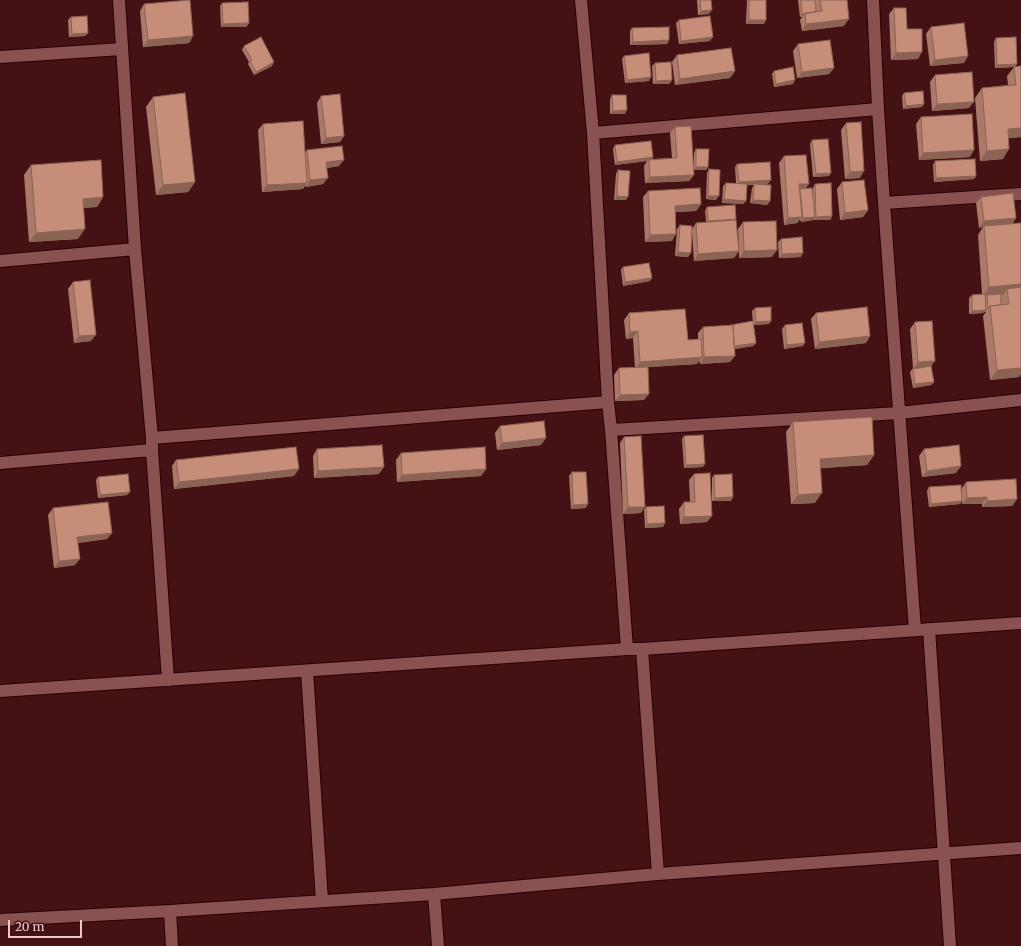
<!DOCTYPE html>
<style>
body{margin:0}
#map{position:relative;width:1021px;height:946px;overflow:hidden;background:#441215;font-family:Merriweather,serif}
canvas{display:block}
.scale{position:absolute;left:8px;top:920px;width:74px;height:18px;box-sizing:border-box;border:2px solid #ebc9c8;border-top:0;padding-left:5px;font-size:12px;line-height:14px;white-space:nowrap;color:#ebc9c8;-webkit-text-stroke:3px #441215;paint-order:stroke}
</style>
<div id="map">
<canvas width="1021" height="946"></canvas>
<div class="scale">20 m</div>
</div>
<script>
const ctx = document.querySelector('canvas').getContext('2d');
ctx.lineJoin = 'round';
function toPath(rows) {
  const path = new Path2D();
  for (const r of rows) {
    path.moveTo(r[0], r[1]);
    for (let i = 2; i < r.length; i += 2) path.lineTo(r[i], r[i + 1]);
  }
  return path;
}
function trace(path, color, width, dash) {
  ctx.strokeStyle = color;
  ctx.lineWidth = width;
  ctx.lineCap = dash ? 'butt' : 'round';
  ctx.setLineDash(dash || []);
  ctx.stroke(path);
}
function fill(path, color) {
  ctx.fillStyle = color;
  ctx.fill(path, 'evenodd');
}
const street = toPath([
 [119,0,135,249,152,438,152,450,168,680],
 [581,0,593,133,608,402,611,430,627,649],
 [873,0,878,109,884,203,915,630],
 [0,57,122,49],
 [593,133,878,109],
 [884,203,1021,194],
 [0,261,135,249],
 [611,430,899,413,1021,400],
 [152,438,608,402],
 [0,463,152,450],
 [929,629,950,946],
 [642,649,658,874],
 [307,671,322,901],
 [434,894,438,946],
 [170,911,172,946],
 [0,920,170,911,434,894,658,874,1021,848]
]);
const secondary = toPath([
 [0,691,627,649,642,649,1021,623]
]);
const wall = toPath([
 [697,0,711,0,709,14,698,15],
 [747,0,766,0,764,24,746,24],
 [798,0,847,0,844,26,802,31,800,20,802,17,800,17],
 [222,3,249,23,246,27,221,27,220,6],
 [144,4,193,36,189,43,143,47,140,11],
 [894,8,907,29,918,59,891,60,889,14],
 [71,17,88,33,85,36,69,37,68,20],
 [679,20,710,41,679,44,676,23],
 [931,27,964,63,930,66,926,34],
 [632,28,669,40,667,44,630,45,630,31],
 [996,38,1017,64,1015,67,1021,66,1021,137,1009,138,1003,159,980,161,975,98,982,88,1008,85,1007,76,1014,67,995,68,994,42],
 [798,44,834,68,829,74,797,78,793,51],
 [244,46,272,66,254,75,248,64,249,62,242,50],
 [677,55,735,71,730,78,675,85,672,62],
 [624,56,649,81,625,83,622,59],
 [655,63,672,80,669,84,653,84,652,66],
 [774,71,793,84,774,87,772,74],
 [935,75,969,108,932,111,930,82],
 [904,93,924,104,922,107,903,109,902,96],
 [612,95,625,114,610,114,610,99],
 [321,96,344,136,340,142,321,144,317,103],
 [153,97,195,182,188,192,156,195,146,107],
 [921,117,970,157,919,160,916,124],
 [846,123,860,178,845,179,841,130],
 [263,124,305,152,307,150,339,166,327,168,323,184,306,187,305,185,303,189,262,192,258,130],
 [675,127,694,175,689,181,645,183,644,166,647,161,615,165,613,149,615,145,653,157,652,159,672,158,670,133],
 [812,140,829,176,813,177,810,144],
 [696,149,708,167,706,170,694,170,694,153],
 [784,156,809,184,805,189,813,200,813,188,815,184,832,216,830,220,814,220,814,218,813,220,801,222,800,219,797,223,784,225,779,163],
 [935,161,976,176,974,179,934,182,933,165],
 [737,164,768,184,757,185,770,201,767,205,750,203,752,188,754,185,747,185,746,201,743,204,722,203,723,186,726,183,736,183,735,167],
 [31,165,103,197,97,207,83,208,78,239,29,242,24,175],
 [709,169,716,200,706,199,707,173],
 [618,170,626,200,614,200,616,174],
 [842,182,868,210,863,217,840,220,837,189],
 [648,191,701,204,696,211,675,212,672,241,645,242,643,197],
 [981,197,1016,218,1012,224,1021,223,1021,374,1019,377,990,380,983,316,986,312,985,312,985,311,983,313,969,314,969,298,972,295,982,294,978,235,983,227,979,228,976,203],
 [707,207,735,221,739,251,738,229,743,222,772,257,739,258,739,251,734,258,694,261,692,234,688,257,675,256,677,229,680,225,692,229,696,223,706,222,705,211],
 [781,239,801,257,779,258,778,242],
 [623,267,650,281,623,286,621,270],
 [73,282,91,341,74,343,68,289],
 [755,308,771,321,769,324,753,325,756,343,753,346,734,349,730,362,700,364,699,360,697,364,648,367,644,400,615,401,614,375,619,368,635,368,633,338,626,339,624,320,629,313,688,340,698,340,698,333,703,327,730,326,731,325,753,324,752,311],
 [816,313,870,336,866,343,815,349,811,319],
 [915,322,931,366,934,382,931,385,913,388,910,372,913,368,910,329],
 [785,325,803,346,784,349,782,329],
 [793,422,874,455,867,465,820,468,815,503,791,504,786,432],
 [500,426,541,445,497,450,495,433],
 [684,436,703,467,684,468,682,439],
 [624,437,641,513,623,514,620,443],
 [317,449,379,474,314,478,313,456],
 [924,449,956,473,922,477,919,456],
 [401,453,486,469,481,476,397,482,396,460],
 [176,460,294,476,174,489,172,466],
 [572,472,586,508,571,509,569,476],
 [694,474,707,522,680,524,679,509,684,502,690,502,689,480],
 [714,475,731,501,712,501,712,478],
 [98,477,127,495,98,498,96,480],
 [966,482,1017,499,1012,506,982,507,982,504,962,504,962,501,960,504,929,507,927,491,929,487,962,499,962,488],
 [646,507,665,523,663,527,645,528,644,510],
 [53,508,112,533,107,539,78,543,75,565,54,568,48,515]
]);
const shadedWall = toPath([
 [712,10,709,14,698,15,701,11],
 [802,14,804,14,802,17,800,17],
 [849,19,844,26,802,31,806,24],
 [749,20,766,20,764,24,746,24],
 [249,23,246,27,221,27,223,24],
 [88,33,85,36,69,37,72,34],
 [193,36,189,43,143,47,148,40],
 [713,37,710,41,679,44,681,41],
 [669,40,667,44,630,45,633,42],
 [922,52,918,59,891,60,896,53],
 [968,56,964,63,930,66,935,60],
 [274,62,272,66,254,75,256,72],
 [1017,64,1015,67,995,68,997,65],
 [834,68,829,74,797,78,802,72],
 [735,71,730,78,675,85,680,79],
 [651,77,649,81,625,83,627,80],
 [672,80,669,84,653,84,656,81],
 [795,80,793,84,774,87,776,84],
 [974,102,969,108,932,111,937,104],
 [924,104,922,107,903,109,906,106],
 [627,110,625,114,610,114,613,111],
 [1021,128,1021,137,1001,139,1008,129],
 [344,136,340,142,321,144,326,138],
 [1009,149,1003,159,980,161,987,151],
 [974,150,970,157,919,160,923,153],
 [653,157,651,161,649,160,647,161,615,165,617,162],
 [344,160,339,166,321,169,326,162],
 [696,167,708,167,706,170,694,170],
 [864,171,860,178,845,179,850,172],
 [831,173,829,176,813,177,816,174],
 [694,175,689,181,645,183,650,177],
 [976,176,974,179,934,182,936,178],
 [328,178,323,184,306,187,310,180],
 [771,180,768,184,736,186,739,182],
 [195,182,188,192,156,195,163,185],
 [307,183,303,189,262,192,267,185],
 [799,184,809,184,804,190,800,190],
 [617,196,628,197,626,200,614,200],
 [708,196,719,196,716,200,706,199],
 [103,197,97,207,76,208,83,199],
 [724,199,746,201,743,204,722,203],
 [753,200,770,201,767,205,750,203],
 [701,204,696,211,670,212,675,206],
 [868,210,863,217,840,220,845,213],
 [832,216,830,220,814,220,816,217],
 [802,217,797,223,784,225,788,218],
 [815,217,813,220,801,222,803,218],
 [1016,218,1011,224,984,226,983,227,979,228,984,221],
 [736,219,734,222,706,224,708,221],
 [85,229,78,239,29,242,36,233],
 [676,234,672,241,645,242,650,235],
 [777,250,772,257,739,258,744,251],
 [739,251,734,258,694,261,698,254],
 [678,252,691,253,688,257,675,256],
 [803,253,801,257,779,258,782,254],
 [652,278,650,281,623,286,625,282],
 [1021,284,1021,291,1007,289,1003,295,987,296,987,295,986,296,982,297,989,287],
 [986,310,983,313,969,314,972,311],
 [771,321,769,324,753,325,756,322],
 [638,331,633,338,626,339,630,332],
 [96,335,91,341,74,343,79,336],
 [870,336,866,343,815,349,819,342],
 [756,343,753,346,731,350,734,347],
 [805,343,803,346,784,349,787,345],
 [735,356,730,362,700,364,704,357],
 [702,357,697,364,636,368,640,362],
 [935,361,930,368,913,369,918,362],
 [1021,368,1021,374,1019,377,990,380,997,370],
 [934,382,931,385,913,388,915,384],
 [649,394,644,400,615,401,620,395],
 [546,438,541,445,497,450,502,443],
 [874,455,867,465,813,469,820,459],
 [705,464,703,467,684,468,686,465],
 [961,466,956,473,922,477,927,471],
 [384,467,379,474,314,478,318,471],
 [299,469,294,476,174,489,179,482],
 [486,469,481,476,397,482,402,475],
 [130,492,127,495,98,498,100,495],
 [822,493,815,503,791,504,798,495],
 [733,497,731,501,712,501,715,498],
 [987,497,982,504,962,504,967,498],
 [1017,499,1012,506,982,507,987,501],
 [962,501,960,504,929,507,931,504],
 [588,504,586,508,571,509,573,505],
 [628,507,645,507,641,513,623,514],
 [712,516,707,522,680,524,684,517],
 [665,523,663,527,645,528,647,524],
 [112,533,107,539,73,543,77,537],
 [80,559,75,565,54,568,59,561]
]);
const building = toPath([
 [190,0,193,36,148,40,144,4,190,0],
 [700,0,711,0,712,10,701,11,700,0],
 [749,0,766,0,766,20,749,20,749,0],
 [801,0,815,0,816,12,802,14,801,0],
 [820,0,847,0,849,19,806,24,805,13,822,11,820,0],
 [248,2,249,23,223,24,222,3,248,2],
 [894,8,906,8,907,29,922,29,922,52,896,53,894,8],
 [87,16,88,33,72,34,71,17,87,16],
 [710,16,713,37,681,41,679,20,710,16],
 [964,23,968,56,935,60,931,27,964,23],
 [669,27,669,40,633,42,632,28,669,27],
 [261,37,274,62,256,72,250,61,252,60,244,46,261,37],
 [1016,37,1017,64,997,65,996,38,1016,37],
 [830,40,834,68,802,72,798,44,830,40],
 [731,48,735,71,680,79,677,55,731,48],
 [649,53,651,77,627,80,624,56,649,53],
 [671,62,672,80,656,81,655,63,671,62],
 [1021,66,1021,128,1008,129,1009,149,987,151,982,88,1016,85,1014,67,1021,66],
 [793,67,795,80,776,84,774,71,793,67],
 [972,72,974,102,937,104,935,75,972,72],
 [923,91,924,104,906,106,904,93,923,91],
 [185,93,195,182,163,185,153,97,185,93],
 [340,94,344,136,326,138,321,96,340,94],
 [612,95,626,95,627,110,613,111,612,95],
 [972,114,974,150,923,153,921,117,972,114],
 [303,121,307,183,267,185,263,124,303,121],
 [861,122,864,171,850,172,846,123,861,122],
 [691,126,694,175,650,177,649,160,677,158,675,127,691,126],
 [828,139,831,173,816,174,812,140,828,139],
 [651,141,653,157,617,162,615,145,651,141],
 [342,146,344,160,326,162,328,178,310,180,307,150,342,146],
 [696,149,709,149,708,167,696,167,696,149],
 [806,155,809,184,799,184,802,217,788,218,784,156,806,155],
 [975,159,976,176,936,178,935,161,975,159],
 [101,160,103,197,83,199,85,229,36,233,31,165,101,160],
 [770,162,771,180,739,182,737,164,770,162],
 [709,169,720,170,719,196,708,196,709,169],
 [618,170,630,171,628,197,617,196,618,170],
 [864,180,868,210,845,213,842,182,864,180],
 [726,183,747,184,746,201,724,199,726,183],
 [831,183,832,216,816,217,815,184,831,183],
 [754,184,771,185,770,201,753,200,754,184],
 [700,188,701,204,675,206,676,234,650,235,648,191,700,188],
 [812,188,815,217,803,218,800,189,812,188],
 [1013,193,1016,218,984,221,981,197,1013,193],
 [735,205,736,219,708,221,707,207,735,205],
 [736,220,739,251,698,254,696,223,736,220],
 [776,221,777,250,744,251,743,222,776,221],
 [1021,223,1021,284,989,287,984,226,1021,223],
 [680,225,692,226,691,253,678,252,680,225],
 [802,237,803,253,782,254,781,239,802,237],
 [649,263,652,278,625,282,623,267,649,263],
 [90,280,96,335,79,336,73,282,90,280],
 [1021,287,1021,368,997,370,990,306,1009,304,1007,289,1021,287],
 [985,294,986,310,972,311,972,295,985,294],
 [1001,294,1001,305,990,306,989,308,988,308,987,295,1001,294],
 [771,307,771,321,756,322,755,308,771,307],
 [867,307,870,336,819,342,816,313,867,307],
 [685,309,688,340,701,339,702,357,640,362,638,331,630,332,629,313,685,309],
 [753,321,756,343,734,346,733,325,731,325,753,321],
 [932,321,935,361,918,362,915,322,932,321],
 [802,323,805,343,787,345,785,325,802,323],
 [733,325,735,356,704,357,703,327,733,325],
 [931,366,934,382,915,384,913,369,931,366],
 [648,367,649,394,620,395,619,368,648,367],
 [872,417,874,455,820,459,822,493,798,495,793,422,872,417],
 [544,421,546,438,502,443,500,426,544,421],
 [703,435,705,464,686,465,684,436,703,435],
 [641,436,645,507,628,507,624,437,641,436],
 [382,445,384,467,318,471,317,449,382,445],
 [959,445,961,466,927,471,924,449,959,445],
 [296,447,299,469,179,482,176,460,296,447],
 [485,447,486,469,402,475,401,453,485,447],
 [572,472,586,472,588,504,573,505,572,472],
 [710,473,712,516,684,517,684,502,695,502,694,474,710,473],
 [128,474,130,492,100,495,98,477,128,474],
 [732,474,733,497,715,498,714,475,732,474],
 [1016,479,1017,499,987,501,987,497,967,498,966,482,1016,479],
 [961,485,962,501,931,504,929,487,961,485],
 [108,502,112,533,77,537,80,559,59,561,53,508,108,502],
 [664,506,665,523,647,524,646,507,664,506]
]);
trace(street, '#280002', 14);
trace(secondary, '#280002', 14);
trace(street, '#895150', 12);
trace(secondary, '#895150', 12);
fill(wall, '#aa7967');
fill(shadedWall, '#8b6354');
fill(building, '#c68d78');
trace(building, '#8b6354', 1);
</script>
